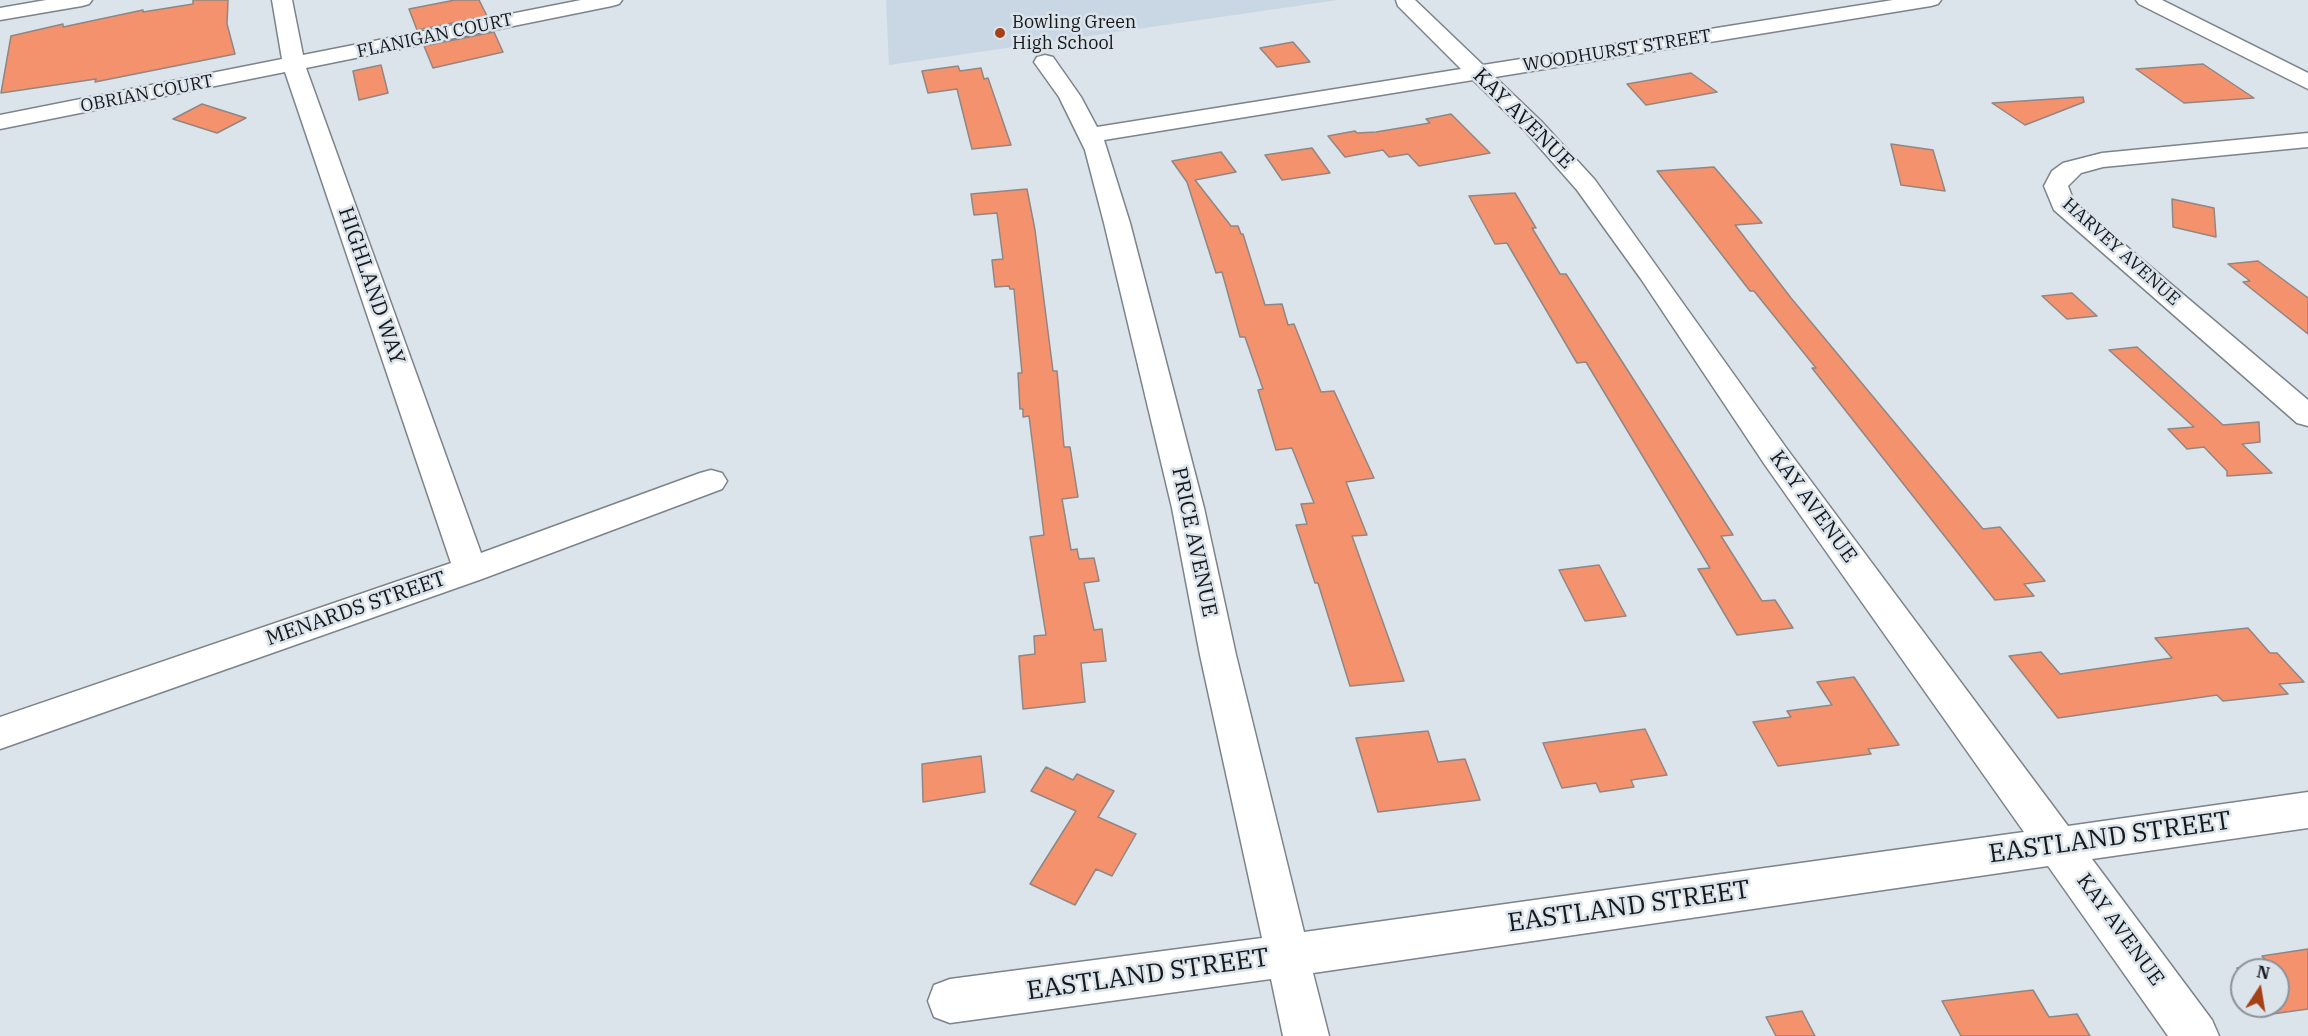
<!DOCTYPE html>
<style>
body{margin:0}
#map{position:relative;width:2308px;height:1036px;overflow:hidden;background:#dbe3eb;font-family:"IBM Plex Serif",serif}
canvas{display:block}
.north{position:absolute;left:2230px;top:958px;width:60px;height:60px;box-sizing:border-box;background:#dbe3eb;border:2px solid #8c9298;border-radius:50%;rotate:12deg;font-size:16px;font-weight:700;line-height:24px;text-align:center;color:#15181b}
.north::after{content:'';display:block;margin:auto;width:21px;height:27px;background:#a64015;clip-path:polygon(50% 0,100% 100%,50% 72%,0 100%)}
</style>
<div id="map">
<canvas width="2308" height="1036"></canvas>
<div class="north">N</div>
</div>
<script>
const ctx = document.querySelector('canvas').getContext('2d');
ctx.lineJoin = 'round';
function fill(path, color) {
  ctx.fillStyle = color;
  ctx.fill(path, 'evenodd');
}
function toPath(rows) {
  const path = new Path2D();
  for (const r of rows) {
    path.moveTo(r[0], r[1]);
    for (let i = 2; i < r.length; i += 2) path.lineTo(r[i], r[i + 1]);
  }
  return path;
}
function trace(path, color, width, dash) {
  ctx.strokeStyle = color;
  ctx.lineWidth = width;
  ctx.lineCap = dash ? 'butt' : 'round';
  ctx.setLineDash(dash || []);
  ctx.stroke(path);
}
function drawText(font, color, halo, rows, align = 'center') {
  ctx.font = font + ' "IBM Plex Serif",serif';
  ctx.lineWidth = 5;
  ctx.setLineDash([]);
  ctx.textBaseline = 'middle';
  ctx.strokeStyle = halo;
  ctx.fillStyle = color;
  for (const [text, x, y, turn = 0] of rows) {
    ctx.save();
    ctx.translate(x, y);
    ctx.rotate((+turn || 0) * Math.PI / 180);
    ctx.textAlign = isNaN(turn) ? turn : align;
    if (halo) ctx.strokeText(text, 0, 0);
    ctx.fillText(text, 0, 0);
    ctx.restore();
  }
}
const built = toPath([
 [886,0,1338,0,889,65]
]);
const building = toPath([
 [193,0,228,0,227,24,235,54,95,82,96,79,1,93,11,36,63,24,63,27,143,10,143,12,193,4,193,0],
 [455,0,479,0,487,16,417,30,409,9,455,0],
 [494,32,503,52,433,68,424,46,494,32],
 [1293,42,1310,62,1277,67,1260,48,1293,42],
 [2203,64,2254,98,2184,103,2136,69,2203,64],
 [381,65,388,93,359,100,353,71,381,65],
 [958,66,960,71,981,68,984,79,988,78,1011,145,972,149,957,89,928,93,922,71,958,66],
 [1691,73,1717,92,1646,105,1627,84,1691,73],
 [2083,97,2084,102,2025,125,1992,103,2083,97],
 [202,104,246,118,217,133,173,119,202,104],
 [1451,114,1490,153,1419,166,1408,154,1389,157,1383,150,1345,157,1328,136,1355,131,1357,133,1376,132,1430,123,1426,119,1451,114],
 [1891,144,1933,150,1945,191,1901,185,1891,144],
 [1312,148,1330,173,1282,180,1265,155,1312,148],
 [1221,152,1236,172,1195,180,1231,226,1238,226,1241,234,1243,234,1265,305,1282,304,1288,325,1294,324,1321,392,1334,391,1374,478,1346,482,1367,535,1352,536,1404,681,1350,686,1318,583,1315,583,1296,525,1307,524,1301,504,1314,503,1292,448,1276,450,1258,390,1263,389,1245,337,1240,337,1222,272,1216,273,1187,182,1172,161,1221,152],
 [1714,167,1762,223,1735,225,1791,298,1983,529,2000,527,2045,581,2024,584,2034,596,1995,600,1812,368,1816,368,1754,291,1750,291,1657,171,1714,167],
 [1027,189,1035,230,1053,371,1057,371,1064,447,1070,447,1078,497,1062,499,1071,550,1077,549,1079,559,1094,558,1099,581,1084,583,1094,630,1102,629,1106,661,1081,663,1085,702,1023,709,1019,656,1035,654,1034,636,1046,635,1030,537,1044,535,1029,416,1023,417,1023,409,1020,409,1018,373,1022,373,1014,289,1010,289,1009,286,995,287,992,260,1003,259,997,213,974,215,971,194,1027,189],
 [1515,193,1536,228,1532,228,1560,274,1566,274,1733,535,1721,536,1762,601,1775,600,1793,628,1737,635,1698,569,1710,568,1586,362,1577,363,1507,243,1495,244,1469,196,1515,193],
 [2172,199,2214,208,2216,237,2173,227,2172,199],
 [2258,261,2308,298,2308,334,2243,282,2250,281,2228,264,2258,261],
 [2072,293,2097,316,2067,319,2042,296,2072,293],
 [2137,347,2223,425,2259,422,2260,442,2242,444,2272,473,2227,476,2227,471,2204,447,2187,449,2168,429,2194,427,2109,350,2137,347],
 [1599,565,1626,616,1585,621,1559,570,1599,565],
 [2248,628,2270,653,2277,653,2304,682,2279,684,2288,694,2223,701,2217,695,2058,718,2009,656,2041,652,2060,674,2172,658,2155,638,2248,628],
 [1854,677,1899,745,1868,749,1871,754,1778,766,1753,722,1791,717,1787,711,1832,705,1817,682,1854,677],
 [1645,729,1667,775,1631,780,1634,787,1600,792,1596,783,1562,788,1543,743,1645,729],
 [1428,731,1438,762,1465,759,1480,800,1378,812,1356,738,1428,731],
 [981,756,985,792,923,802,922,764,981,756],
 [1046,767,1073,780,1077,774,1114,791,1098,817,1136,834,1112,876,1096,869,1075,905,1030,884,1076,811,1031,791,1046,767],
 [2308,949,2308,1009,2272,1014,2266,1006,2278,1006,2278,970,2242,970,2242,975,2237,968,2268,963,2262,956,2308,949],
 [2033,990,2049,1017,2077,1014,2090,1036,1961,1036,1942,1001,2033,990],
 [1802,1011,1815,1036,1776,1036,1766,1017,1802,1011]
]);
const street = toPath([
 [46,0,92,0,89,4,82,6,0,20,0,8,46,0],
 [272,0,292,0,303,55,581,0,622,0,619,4,612,6,306,68,481,553,700,473,711,470,722,473,727,481,722,489,482,579,0,749,0,717,451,563,285,72,0,129,0,115,282,59,272,0],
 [1396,0,1415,0,1483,65,1893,0,1941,0,1938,4,1931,6,1495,77,1541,121,1595,180,1787,449,2068,826,2308,792,2308,828,2092,859,2212,1020,2219,1036,2168,1036,2048,866,1313,973,1329,1036,1283,1036,1271,979,950,1023,934,1017,928,1001,934,985,950,979,1262,938,1200,655,1172,508,1104,223,1085,150,1059,97,1034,62,1037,57,1045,55,1053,57,1081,97,1097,127,1461,69,1398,6,1396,0],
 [1473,80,1525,131,1577,190,1641,279,1765,465,2024,832,1304,932,1236,655,1204,508,1130,223,1104,140,1473,80],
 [2136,0,2162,0,2308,73,2308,89,2139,4,2136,0],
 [2308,133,2308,147,2103,167,2081,173,2068,186,2074,202,2308,400,2308,426,2297,423,2054,210,2044,186,2052,171,2063,163,2102,153,2308,133]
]);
const markers = [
 [1000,33,6,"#a64015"]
];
const farPoinames = [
 ["Bowling Green",1012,23],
 ["High School",1012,44]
];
const farStreetnames = [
 ["FLANIGAN COURT",435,36,-12],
 ["WOODHURST STREET",1617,51,-9],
 ["OBRIAN COURT",147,94,-11],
 ["HARVEY AVENUE",2121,252,42]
];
const streetNames = [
 ["KAY AVENUE",1523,119,45],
 ["HIGHLAND WAY",371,286,71],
 ["KAY AVENUE",1813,507,54],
 ["PRICE AVENUE",1194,542,78],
 ["MENARDS STREET",356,609,-19],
 ["KAY AVENUE",2120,930,54]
];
const nearStreetnames = [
 ["EASTLAND STREET",2110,838,-8],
 ["EASTLAND STREET",1629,907,-8],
 ["EASTLAND STREET",1148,975,-8]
];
fill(built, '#c9d7e5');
fill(building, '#f5926e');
trace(building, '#918683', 1.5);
trace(street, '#7c838b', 3);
fill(street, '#fff');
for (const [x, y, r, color] of markers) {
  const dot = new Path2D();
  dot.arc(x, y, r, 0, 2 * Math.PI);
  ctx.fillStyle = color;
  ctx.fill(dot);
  trace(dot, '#dbe3eb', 2);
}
drawText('18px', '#15181b', '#dbe3eb', farPoinames, 'left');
drawText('18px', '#15181b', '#dbe3eb', farStreetnames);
drawText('21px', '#15181b', '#dbe3eb', streetNames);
drawText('26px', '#15181b', '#dbe3eb', nearStreetnames);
</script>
